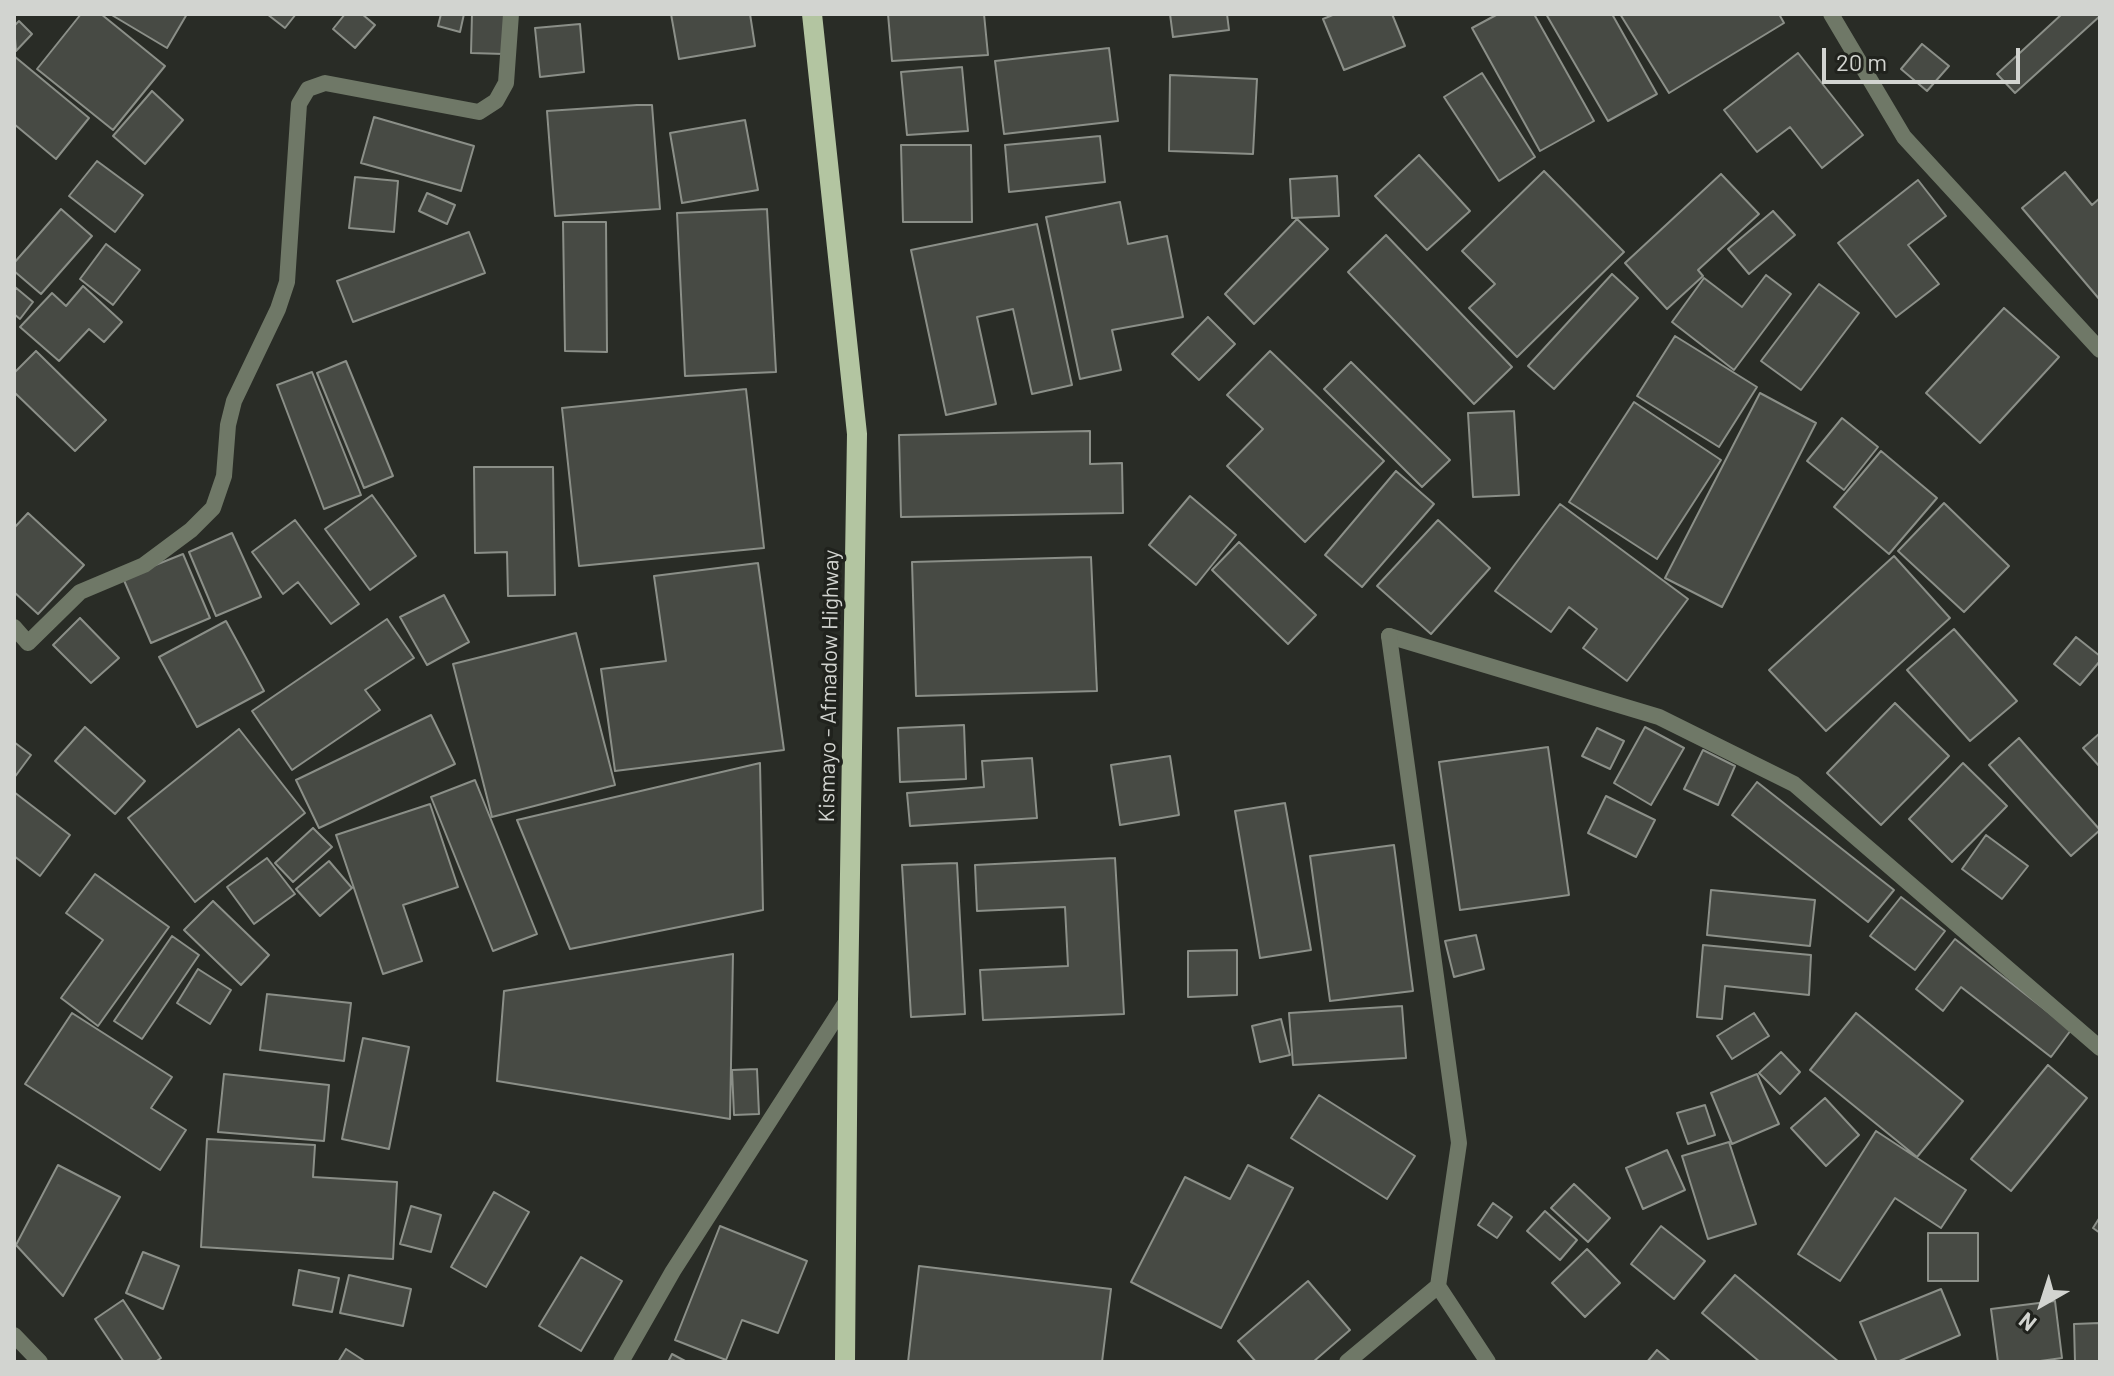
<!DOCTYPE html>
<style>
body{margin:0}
#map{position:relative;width:2114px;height:1376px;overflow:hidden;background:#292c26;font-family:Barlow,sans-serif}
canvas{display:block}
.frame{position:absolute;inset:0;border:16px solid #d2d4d0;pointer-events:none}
.north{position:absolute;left:2002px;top:1264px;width:80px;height:80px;-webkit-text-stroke:6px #20221d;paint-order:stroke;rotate:219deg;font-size:22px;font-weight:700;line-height:32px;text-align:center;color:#d2d4d0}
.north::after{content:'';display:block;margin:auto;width:28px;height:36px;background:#d2d4d0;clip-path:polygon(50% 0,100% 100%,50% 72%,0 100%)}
.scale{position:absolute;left:1822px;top:48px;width:198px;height:36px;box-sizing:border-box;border:4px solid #d2d4d0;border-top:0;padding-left:10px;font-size:24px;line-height:28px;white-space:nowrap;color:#d2d4d0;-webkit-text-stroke:6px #20221d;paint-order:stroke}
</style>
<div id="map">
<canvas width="2114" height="1376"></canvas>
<div class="frame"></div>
<div class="north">N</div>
<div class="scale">20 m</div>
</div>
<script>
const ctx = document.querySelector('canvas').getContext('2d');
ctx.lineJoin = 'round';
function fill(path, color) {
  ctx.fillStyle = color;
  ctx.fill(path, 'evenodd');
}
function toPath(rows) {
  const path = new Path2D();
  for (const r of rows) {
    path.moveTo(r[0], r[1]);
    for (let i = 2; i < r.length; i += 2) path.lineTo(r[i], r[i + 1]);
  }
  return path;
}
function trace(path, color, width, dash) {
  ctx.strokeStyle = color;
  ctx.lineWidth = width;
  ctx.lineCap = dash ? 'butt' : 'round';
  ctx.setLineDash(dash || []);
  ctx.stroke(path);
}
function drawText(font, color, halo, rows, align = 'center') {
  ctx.font = font + ' Barlow,sans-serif';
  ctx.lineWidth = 7;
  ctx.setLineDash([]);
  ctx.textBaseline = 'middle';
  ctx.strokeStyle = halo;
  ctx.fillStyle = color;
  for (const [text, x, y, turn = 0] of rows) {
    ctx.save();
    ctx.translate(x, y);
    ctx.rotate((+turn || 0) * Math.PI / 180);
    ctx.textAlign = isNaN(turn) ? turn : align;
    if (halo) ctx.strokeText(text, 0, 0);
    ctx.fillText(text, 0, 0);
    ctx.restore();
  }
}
const building = toPath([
 [81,14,101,14,165,66,113,130,37,69,81,14],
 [110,14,187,14,167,48,110,14],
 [267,14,296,14,285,28,267,14],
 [345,14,362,14,375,25,355,48,333,29,345,14],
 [441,14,464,14,460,32,438,26,441,14],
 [472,14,505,14,504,54,471,53,472,14],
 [671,14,750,14,755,46,679,59,671,14],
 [888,14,984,14,988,55,892,61,888,14],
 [1170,14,1227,14,1229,30,1173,37,1170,14],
 [1335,14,1392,14,1405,46,1344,70,1323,19,1335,14],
 [1498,14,1534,14,1594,121,1540,151,1472,28,1498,14],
 [1546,14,1612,14,1657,94,1608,121,1546,14],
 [1620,14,1779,14,1784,23,1669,93,1620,14],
 [2062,14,2100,14,2100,16,2015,93,1997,74,2062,14],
 [19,21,32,34,16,51,14,26,19,21],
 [580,24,584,72,540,77,535,28,580,24],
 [1922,44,1949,66,1927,91,1901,69,1922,44],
 [1109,48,1118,121,1004,134,995,61,1109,48],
 [1798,53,1863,135,1822,168,1790,127,1757,152,1724,110,1798,53],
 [14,56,89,118,56,159,14,124,14,56],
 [962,67,968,131,907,135,901,72,962,67],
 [1482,73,1535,157,1499,181,1444,97,1482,73],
 [1170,75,1257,79,1253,154,1169,151,1170,75],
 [152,91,183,120,145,164,113,136,152,91],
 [637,105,652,105,660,209,555,216,547,111,637,105],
 [374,117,474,146,461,191,361,163,374,117],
 [745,120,758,190,682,203,670,133,745,120],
 [1100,136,1105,182,1009,192,1005,145,1100,136],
 [901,145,971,145,972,222,903,222,901,145],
 [1419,155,1470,211,1427,250,1375,196,1419,155],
 [97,161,143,195,115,232,69,196,97,161],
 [1544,171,1624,252,1517,357,1469,308,1495,284,1462,251,1544,171],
 [2065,172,2092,205,2100,198,2100,300,2022,208,2065,172],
 [1721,174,1759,214,1698,270,1703,276,1667,309,1625,263,1721,174],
 [1337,176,1339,216,1292,218,1290,179,1337,176],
 [355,177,398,181,394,232,349,228,355,177],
 [1918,180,1946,216,1908,245,1939,284,1896,317,1838,243,1918,180],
 [427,193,455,205,447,224,419,211,427,193],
 [1120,202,1128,244,1167,236,1183,317,1112,330,1121,370,1080,379,1046,217,1120,202],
 [61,209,92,236,41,294,14,271,14,263,61,209],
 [767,209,776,372,685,376,677,213,767,209],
 [1773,211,1795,235,1749,274,1728,249,1773,211],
 [1297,219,1328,249,1254,324,1225,294,1297,219],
 [563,222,606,222,607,352,565,351,563,222],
 [1037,224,1072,385,1032,394,1013,309,977,317,996,404,946,415,911,250,1037,224],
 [469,232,485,273,353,322,337,281,469,232],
 [1386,235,1512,367,1474,404,1348,272,1386,235],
 [106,244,140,270,113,305,80,279,106,244],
 [1612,274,1638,298,1554,389,1528,366,1612,274],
 [1766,275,1791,294,1734,370,1672,322,1704,278,1742,307,1766,275],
 [1819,284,1859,313,1801,390,1761,361,1819,284],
 [83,286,122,322,104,342,89,329,59,361,20,327,52,293,66,306,83,286],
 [15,287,33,302,20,319,14,314,15,287],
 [2004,308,2059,357,1980,443,1926,393,2004,308],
 [1208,317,1235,344,1199,380,1172,354,1208,317],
 [1675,336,1757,387,1719,447,1637,396,1675,336],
 [36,351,106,420,75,451,14,392,14,373,36,351],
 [1270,351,1384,461,1305,542,1227,466,1263,429,1227,395,1270,351],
 [346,361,393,476,364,488,317,373,346,361],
 [1351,362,1450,460,1422,487,1324,389,1351,362],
 [312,372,361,495,324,509,277,385,312,372],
 [746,389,764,548,579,566,562,408,746,389],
 [1760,393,1816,423,1722,607,1665,578,1760,393],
 [1634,402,1721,460,1657,559,1569,502,1634,402],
 [1514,411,1519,495,1473,497,1468,413,1514,411],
 [1842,418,1878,447,1844,490,1807,461,1842,418],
 [1090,431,1090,464,1122,463,1123,513,901,517,899,435,1090,431],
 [1881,451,1937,498,1889,554,1834,507,1881,451],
 [474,467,553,467,555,595,508,596,507,552,475,553,474,467],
 [1396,471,1434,504,1362,587,1325,555,1396,471],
 [372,495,416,556,370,590,325,529,372,495],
 [1190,496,1236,535,1196,585,1149,545,1190,496],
 [1944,503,2009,566,1964,612,1898,551,1944,503],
 [1560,504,1688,599,1627,681,1583,648,1597,629,1569,607,1551,632,1495,591,1560,504],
 [28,513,84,565,38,614,14,592,14,528,28,513],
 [295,520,359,604,331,624,298,582,283,594,252,552,295,520],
 [1438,520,1490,568,1431,634,1377,586,1438,520],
 [232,533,261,597,216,616,189,552,232,533],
 [1239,542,1316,615,1288,644,1212,570,1239,542],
 [183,554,210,618,151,643,123,578,183,554],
 [1894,556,1950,618,1826,731,1769,670,1894,556],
 [1091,557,1097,691,916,696,912,562,1091,557],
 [758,563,784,750,615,771,601,669,666,661,654,576,758,563],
 [444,595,469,642,427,665,400,617,444,595],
 [80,618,119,658,91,683,53,645,80,618],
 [387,619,414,658,365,690,380,710,292,770,252,711,387,619],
 [226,621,264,691,197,727,159,657,226,621],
 [1954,629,2017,701,1970,741,1907,670,1954,629],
 [576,633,615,785,492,817,453,664,576,633],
 [2076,637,2100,656,2100,661,2080,685,2054,664,2076,637],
 [1895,703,1949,756,1881,825,1827,773,1895,703],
 [431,715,455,764,319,828,296,780,431,715],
 [964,725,966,779,900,782,898,728,964,725],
 [85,727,145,781,115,814,55,761,85,727],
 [1645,727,1684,748,1651,805,1614,783,1645,727],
 [1597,728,1624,741,1610,769,1582,756,1597,728],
 [239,729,305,813,195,902,128,818,239,729],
 [2100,733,2100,767,2083,748,2100,733],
 [2019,738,2100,830,2071,856,1989,765,2019,738],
 [14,742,31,755,14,778,14,742],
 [1548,747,1569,895,1460,910,1439,762,1548,747],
 [1703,750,1735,766,1718,805,1684,789,1703,750],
 [1170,756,1179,815,1120,825,1111,765,1170,756],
 [1032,758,1037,818,910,826,907,793,984,787,982,761,1032,758],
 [760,763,763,910,570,949,517,820,760,763],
 [1963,763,2007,806,1952,862,1909,819,1963,763],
 [475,780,537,934,493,951,431,797,475,780],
 [1757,782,1894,890,1868,922,1732,815,1757,782],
 [14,792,70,835,40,876,14,856,14,792],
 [1606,796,1655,820,1636,857,1588,833,1606,796],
 [1285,803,1311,950,1260,958,1235,811,1285,803],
 [430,804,458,887,403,905,422,961,383,974,336,835,430,804],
 [313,828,332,847,293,882,275,863,313,828],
 [1986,835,2028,866,2002,899,1962,869,1986,835],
 [1394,845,1413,991,1330,1001,1310,856,1394,845],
 [267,858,295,894,254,924,227,887,267,858],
 [1115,858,1124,1014,983,1020,980,970,1068,966,1065,907,977,911,975,865,1115,858],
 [329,861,352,888,320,916,296,889,329,861],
 [957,863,965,1014,911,1017,902,865,957,863],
 [95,874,169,927,98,1026,61,998,103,940,66,913,95,874],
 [1711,890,1815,900,1810,946,1707,935,1711,890],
 [1901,897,1945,931,1915,970,1870,936,1901,897],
 [213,901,269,955,241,985,184,930,213,901],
 [1476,935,1484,969,1454,977,1445,941,1476,935],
 [172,936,199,955,142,1039,114,1021,172,936],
 [1955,939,2071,1030,2051,1057,1961,987,1943,1011,1916,989,1955,939],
 [1703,945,1811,955,1809,995,1725,986,1722,1019,1697,1017,1703,945],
 [1237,950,1237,995,1188,997,1188,951,1237,950],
 [733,954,730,1119,497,1081,504,991,733,954],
 [198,969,231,990,210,1024,177,1003,198,969],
 [267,994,351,1003,344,1061,260,1050,267,994],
 [1402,1006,1406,1058,1293,1065,1289,1013,1402,1006],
 [72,1013,172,1077,151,1108,186,1130,160,1170,25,1084,72,1013],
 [1754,1013,1769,1036,1732,1059,1717,1036,1754,1013],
 [1856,1013,1963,1101,1917,1157,1810,1070,1856,1013],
 [1281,1019,1290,1055,1260,1062,1252,1026,1281,1019],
 [363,1038,409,1047,389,1149,342,1139,363,1038],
 [1781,1052,1800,1072,1780,1094,1759,1073,1781,1052],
 [2048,1065,2087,1098,2011,1191,1971,1159,2048,1065],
 [757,1069,759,1114,734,1115,732,1070,757,1069],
 [224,1074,329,1085,324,1141,218,1132,224,1074],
 [1757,1074,1779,1124,1732,1144,1711,1093,1757,1074],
 [1319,1095,1415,1156,1387,1199,1291,1138,1319,1095],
 [1825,1098,1859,1135,1826,1166,1791,1128,1825,1098],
 [1705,1105,1715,1135,1688,1144,1677,1113,1705,1105],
 [1876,1131,1966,1190,1941,1228,1895,1198,1840,1281,1798,1254,1876,1131],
 [207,1139,315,1145,313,1177,397,1182,393,1259,201,1247,207,1139],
 [1729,1142,1756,1224,1708,1239,1682,1156,1729,1142],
 [1667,1150,1685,1190,1643,1209,1626,1168,1667,1150],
 [58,1165,120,1197,63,1296,16,1245,58,1165],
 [1248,1165,1293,1188,1221,1328,1131,1282,1185,1177,1230,1199,1248,1165],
 [1574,1184,1610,1218,1588,1242,1551,1208,1574,1184],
 [494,1192,529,1212,486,1287,451,1267,494,1192],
 [1493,1203,1512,1217,1497,1238,1478,1225,1493,1203],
 [411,1206,441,1215,431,1252,400,1244,411,1206],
 [1545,1211,1577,1240,1560,1260,1527,1231,1545,1211],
 [2100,1217,2100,1233,2093,1228,2100,1217],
 [720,1226,807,1261,778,1333,742,1320,726,1360,675,1340,720,1226],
 [1661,1226,1705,1261,1674,1299,1631,1264,1661,1226],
 [1928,1233,1978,1233,1978,1281,1928,1281,1928,1233],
 [1587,1249,1620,1283,1585,1317,1552,1283,1587,1249],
 [143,1252,179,1266,163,1309,126,1293,143,1252],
 [581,1257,622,1281,581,1351,539,1326,581,1257],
 [919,1266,1111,1289,1102,1362,908,1362,919,1266],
 [299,1270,339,1278,332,1312,293,1305,299,1270],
 [349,1275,411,1289,403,1326,340,1313,349,1275],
 [1735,1275,1839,1362,1760,1362,1702,1313,1735,1275],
 [1308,1281,1350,1330,1313,1362,1256,1362,1238,1341,1308,1281],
 [1941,1289,1960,1335,1897,1362,1877,1362,1860,1322,1941,1289],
 [123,1300,161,1358,155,1362,124,1362,95,1319,123,1300],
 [2055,1301,2062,1358,2033,1362,1998,1362,1991,1309,2055,1301],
 [2100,1323,2100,1362,2075,1362,2074,1324,2100,1323],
 [346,1349,366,1362,338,1362,346,1349],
 [1657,1350,1671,1362,1647,1362,1657,1350],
 [672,1354,687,1362,668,1362,672,1354]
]);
const service = toPath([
 [1389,636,1659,717,1794,784,2100,1048]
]);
const minor = toPath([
 [1831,14,1904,137,2100,350],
 [14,627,28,643,80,592,144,565,191,530,213,508,224,476,228,425,234,401,278,309,287,282,299,104,308,89,325,83,479,112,496,101,506,83,511,14],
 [1389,636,1459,1143,1438,1286,1488,1362],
 [621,1362,673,1271,848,999],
 [1347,1362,1438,1286]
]);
const tertiary = toPath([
 [14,1335,40,1362]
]);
const primary = toPath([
 [812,14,857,434,848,999,845,1362]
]);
const streetNames = [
 ["Kismayo - Afmadow Highway",829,686,-89]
];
fill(building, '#474a44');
trace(building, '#8b8f88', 2);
trace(service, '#6f7867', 16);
trace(minor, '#6f7867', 16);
trace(tertiary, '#6f7867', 16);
trace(primary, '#b3c5a1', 20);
drawText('22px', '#d2d4d0', '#20221d', streetNames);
</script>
